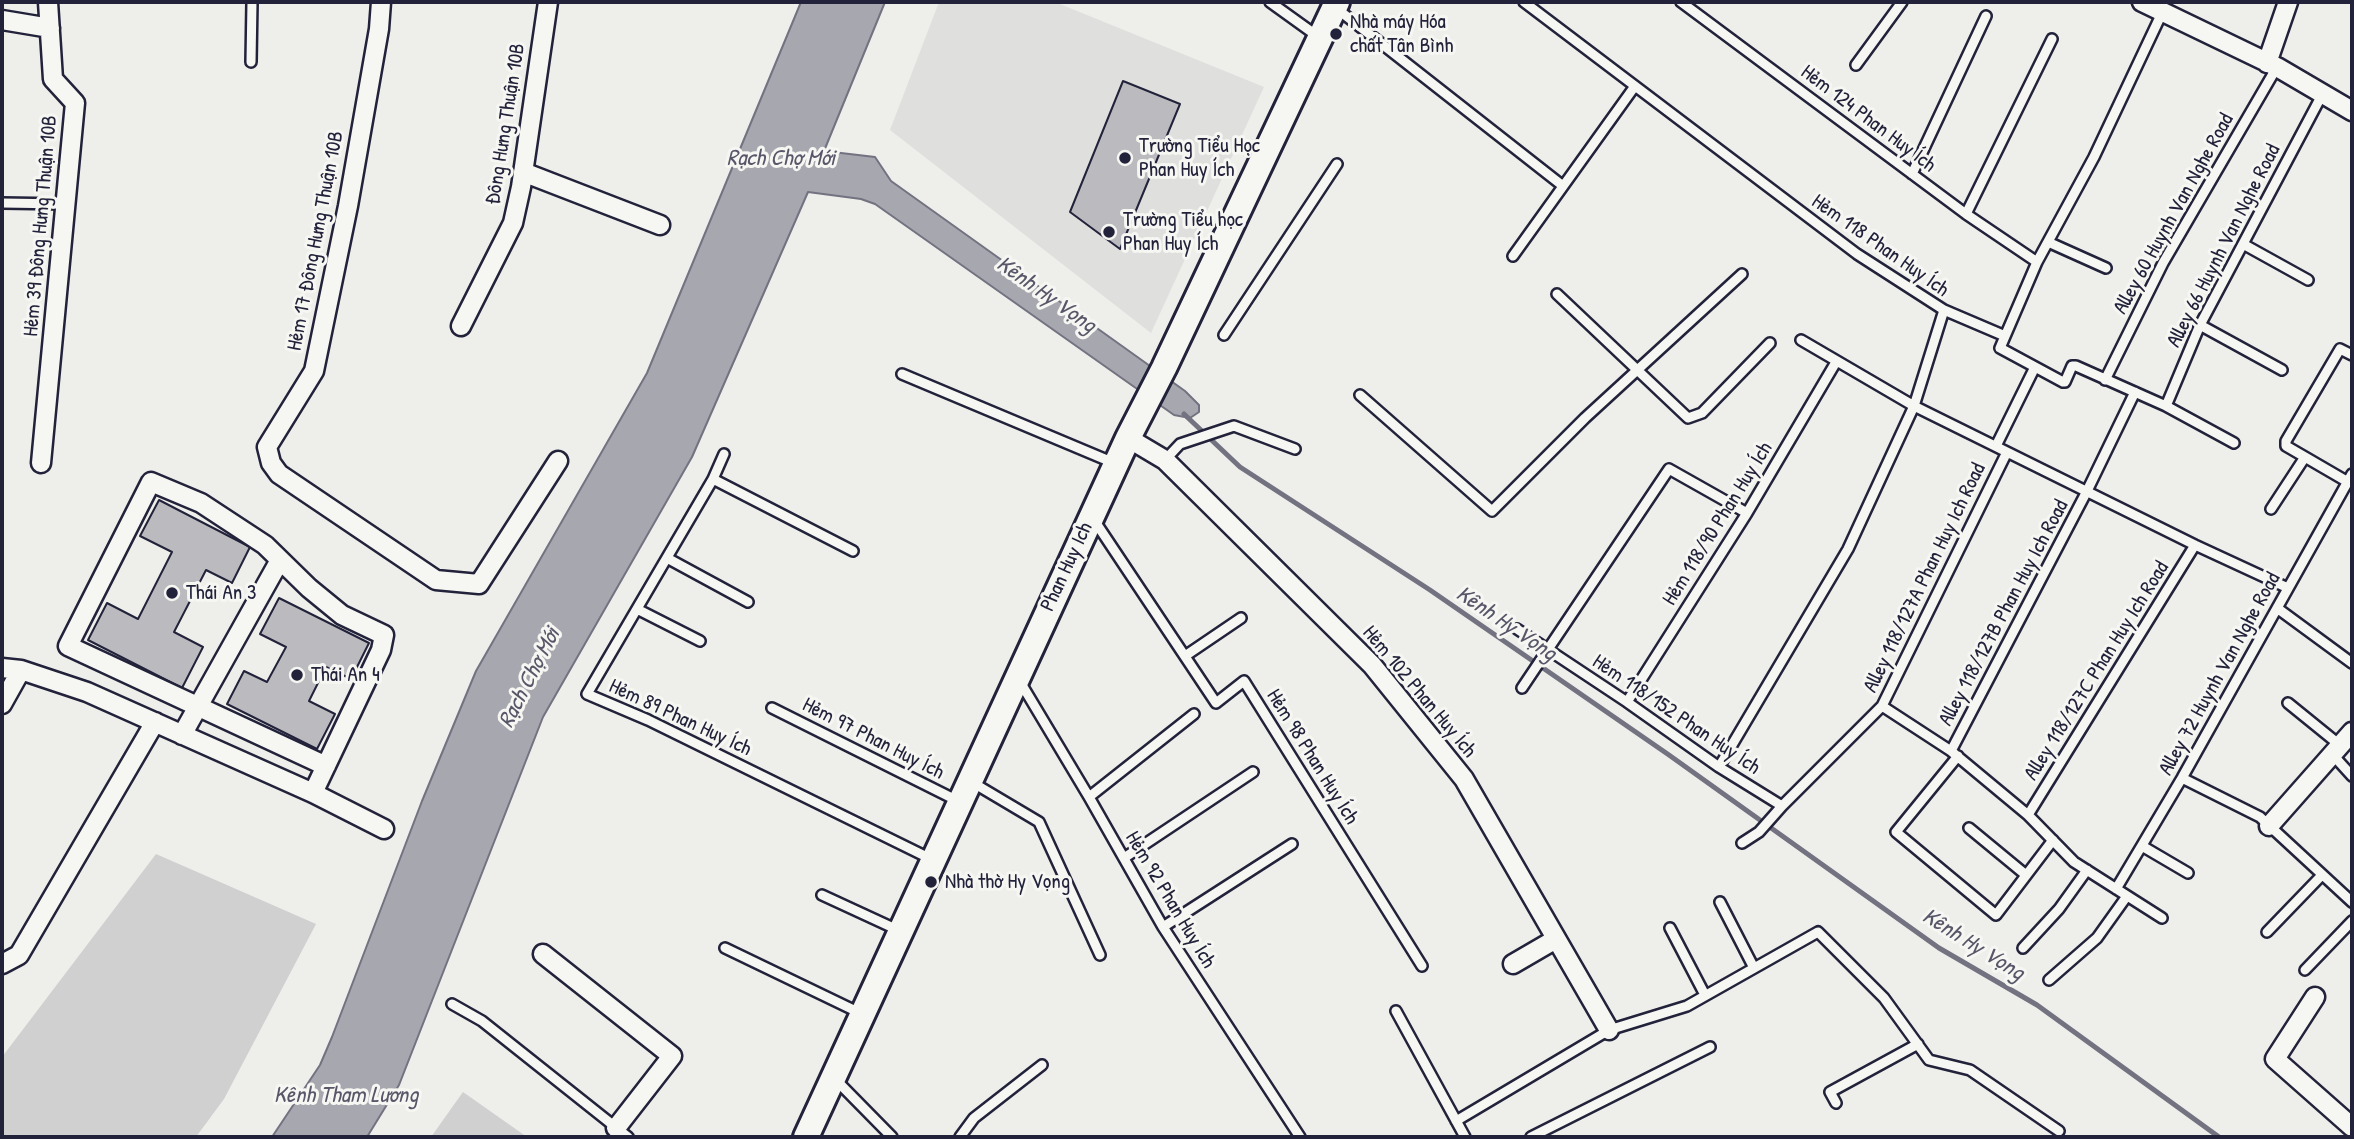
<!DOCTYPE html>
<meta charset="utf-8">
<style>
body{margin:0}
#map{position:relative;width:2354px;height:1139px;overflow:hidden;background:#eeeeeb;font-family:"Patrick Hand",sans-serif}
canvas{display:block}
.frame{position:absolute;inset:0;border:4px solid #22223b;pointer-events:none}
</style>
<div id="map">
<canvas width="2354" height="1139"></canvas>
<div class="frame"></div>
</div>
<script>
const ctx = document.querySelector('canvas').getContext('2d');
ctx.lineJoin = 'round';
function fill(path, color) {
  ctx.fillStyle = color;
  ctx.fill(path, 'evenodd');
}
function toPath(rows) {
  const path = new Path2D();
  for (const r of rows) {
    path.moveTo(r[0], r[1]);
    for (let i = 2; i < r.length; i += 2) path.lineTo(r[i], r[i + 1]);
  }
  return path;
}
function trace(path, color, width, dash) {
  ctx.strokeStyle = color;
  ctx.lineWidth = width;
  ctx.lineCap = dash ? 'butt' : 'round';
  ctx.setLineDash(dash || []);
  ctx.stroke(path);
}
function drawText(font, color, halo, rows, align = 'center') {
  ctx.font = font + ' "Patrick Hand",sans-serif';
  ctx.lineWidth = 6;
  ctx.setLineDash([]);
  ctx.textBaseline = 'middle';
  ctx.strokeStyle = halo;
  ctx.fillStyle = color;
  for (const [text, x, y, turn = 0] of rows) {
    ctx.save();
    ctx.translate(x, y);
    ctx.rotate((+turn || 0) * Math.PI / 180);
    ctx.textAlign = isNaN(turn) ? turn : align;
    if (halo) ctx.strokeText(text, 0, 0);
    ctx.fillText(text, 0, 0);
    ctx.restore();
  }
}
const built = toPath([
 [939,2,1055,2,1264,87,1151,333,890,130]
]);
const green = toPath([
 [156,854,316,924,224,1099,196,1137,2,1137,2,1057],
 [463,1092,527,1137,431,1137]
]);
const water = toPath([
 [801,2,885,2,824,151,875,157,891,181,1185,391,1199,405,1199,412,1190,418,1174,415,875,204,861,199,808,192,692,457,543,717,399,1085,367,1137,272,1137,320,1065,332,1037,422,801,476,671,647,373,801,2]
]);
const stream = toPath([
 [1184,414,1240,467,1430,590,1669,755,1939,948,2037,1005,2219,1137]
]);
const building = toPath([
 [1123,81,1180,104,1120,249,1070,212,1123,81],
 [159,500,250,547,232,583,206,570,174,632,203,647,182,688,88,640,107,603,138,619,172,552,140,536,159,500],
 [279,598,369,643,351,679,326,667,309,701,335,714,317,749,227,704,244,671,267,682,286,647,260,634,279,598]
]);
const service = toPath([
 [1270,2,1320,38],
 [1524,2,1857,254,1944,310,1914,406,1848,549,1719,767],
 [1681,2,1966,214,2037,262],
 [1336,8,1563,186],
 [2162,13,2094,157,2037,262,2000,348,2063,382,2065,382,2072,366,2076,366,2166,406,2200,325,2323,93],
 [251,62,252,2],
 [1856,65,1902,2],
 [1912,174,1986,16],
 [2,203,66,204],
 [1966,214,2052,39],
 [2048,242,2106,268],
 [2243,244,2308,280],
 [1513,256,1635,86],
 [1557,294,1688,418,1702,413,1770,343],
 [1944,310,2005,336],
 [2200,325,2282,370],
 [1224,335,1337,164],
 [1801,340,1914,406,2195,545,2288,588],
 [902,374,1114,463],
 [2105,380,2163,263,2277,67],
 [1360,395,1492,511,1585,418,1742,274],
 [2166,406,2234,443],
 [1996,446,2035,367],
 [724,454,713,479,587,694,648,720,931,859],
 [2305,457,2286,446,2286,441,2340,349,2352,355],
 [1165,460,1180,444,1234,426,1295,449],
 [713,479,853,551],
 [2271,509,2305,457,2348,482],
 [1094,520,1216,703,1244,681,1422,966],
 [667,558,748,602],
 [2277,608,2352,663],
 [637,609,700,641],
 [1517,629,1627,702,1719,767,1782,806],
 [1185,656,1241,618],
 [1019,680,1089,797,1163,927,1300,1137],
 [1522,688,1669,469,1747,513],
 [1627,702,1747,513,1836,362],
 [2288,703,2341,746],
 [1882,706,1951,751,2028,815,2074,862,2162,918],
 [772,708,958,801],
 [1951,751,2087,491,2135,392],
 [2333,755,2352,776],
 [1958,756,1896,832,1996,915,2053,840],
 [2182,778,2260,817,2352,902],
 [970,781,1039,822,1100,955],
 [1089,797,1194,714],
 [2028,815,2195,545],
 [1969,828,2026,875],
 [1742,843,1759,832,1782,806,1882,706,2007,452],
 [2142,846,2188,873],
 [1124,858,1253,772],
 [2116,889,2182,778,2352,474],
 [822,895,900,931],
 [1720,902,1754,968],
 [1163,927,1292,844],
 [1670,928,1705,995],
 [2267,932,2322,875],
 [725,948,860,1013],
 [2023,948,2059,909,2087,870],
 [2305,970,2352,921],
 [2049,980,2097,938,2127,896],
 [452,1004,482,1021,628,1137],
 [1396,1011,1465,1137],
 [834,1078,892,1137],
 [1836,1103,1830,1092,1918,1044],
 [1456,1121,1609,1030,1687,1006,1818,932,1884,998,1929,1060,1970,1070,2059,1131],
 [960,1137,974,1118,1042,1065],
 [1531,1137,1710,1047]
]);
const minor = toPath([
 [381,2,379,29,348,206,314,371,267,447,271,463,279,474,436,580,479,584,558,461],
 [2142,2,2277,67,2352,111],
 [2,20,50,28],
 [2267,63,2288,2],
 [523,172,660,225],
 [461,326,513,223,521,187,548,2],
 [1128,438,1165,460,1372,665,1464,779,1609,1030],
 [41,463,75,103,53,79,48,2],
 [2,668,21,670,87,692,313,793,384,829],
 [2,704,21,670],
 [182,735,280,560],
 [313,793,381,650,384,635,342,615,309,588,265,545,201,503,151,482,68,646,326,766],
 [2269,826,2352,732],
 [543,954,672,1056,616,1128],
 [2,964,19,955,155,722],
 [1513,964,1556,939],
 [2315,997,2275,1059,2352,1127]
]);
const secondary = toPath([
 [806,1137,1128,438,1164,368,1337,2]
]);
const markers = [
 [1336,34,7,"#22223b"],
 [1125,158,7,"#22223b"],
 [1109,232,7,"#22223b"],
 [172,593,7,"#22223b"],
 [297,675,7,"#22223b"],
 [931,882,7,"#22223b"]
];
const poiNames = [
 ["Nhà máy Hóa",1350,22],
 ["chất Tân Bình",1350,46],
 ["Trường Tiểu Học",1139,146],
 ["Phan Huy Ích",1139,170],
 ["Trường Tiểu học",1123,220],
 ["Phan Huy Ích",1123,244],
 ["Thái An 3",186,593],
 ["Thái An 4",311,675],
 ["Nhà thờ Hy Vọng",945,882]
];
const streetNames = [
 ["Hẻm 124 Phan Huy Ích",1868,119,37],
 ["Đông Hưng Thuận 10B",506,124,-81],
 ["Alley 60 Huynh Van Nghe Road",2174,214,-61],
 ["Hẻm 39 Đông Hưng Thuận 10B",41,226,-85],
 ["Hẻm 17 Đông Hưng Thuận 10B",316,241,-79],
 ["Hẻm 118 Phan Huy Ích",1880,246,35],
 ["Alley 66 Huynh Van Nghe Road",2224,246,-63],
 ["Hẻm 118/90 Phan Huy Ích",1718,524,-58],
 ["Phan Huy Ich",1067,567,-65],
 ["Alley 118/127A Phan Huy Ich Road",1925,578,-64],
 ["Alley 118/127B Phan Huy Ich Road",2004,613,-62],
 ["Alley 118/127C Phan Huy Ich Road",2097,671,-58],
 ["Alley 72 Huynh Van Nghe Road",2220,674,-61],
 ["Hẻm 102 Phan Huy Ích",1419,692,50],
 ["Hẻm 118/152 Phan Huy Ích",1676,715,34],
 ["Hẻm 89 Phan Huy Ích",680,718,25],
 ["Hẻm 97 Phan Huy Ích",873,739,27],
 ["Hẻm 98 Phan Huy Ích",1312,757,58],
 ["Hẻm 92 Phan Huy Ích",1170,900,59]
];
const waterNames = [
 ["Rạch Chợ Mới",781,159],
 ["Kênh Hy Vọng",1046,295,35],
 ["Kênh Hy Vọng",1506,624,34],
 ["Rạch Chợ Mới",530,678,-63],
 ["Kênh Hy Vọng",1973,945,32],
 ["Kênh Tham Lương",346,1096]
];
fill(built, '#dfdfde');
fill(green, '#d0d0d1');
fill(water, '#a7a7af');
trace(water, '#727281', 2);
trace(stream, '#727281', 5);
fill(building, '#bbbbbf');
trace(building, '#22223b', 2);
trace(service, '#22223b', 14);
trace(minor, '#22223b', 23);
trace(secondary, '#22223b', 30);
trace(service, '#f6f6f2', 9);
trace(minor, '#f6f6f2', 18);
trace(secondary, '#f6f6f2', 24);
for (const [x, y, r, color] of markers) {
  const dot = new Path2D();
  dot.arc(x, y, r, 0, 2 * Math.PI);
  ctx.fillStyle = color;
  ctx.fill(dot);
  trace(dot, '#f6f6f2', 2.5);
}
drawText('21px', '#22223b', '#f6f6f2', poiNames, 'left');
drawText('21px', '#22223b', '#f6f6f2', streetNames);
drawText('italic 23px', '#575769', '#f6f6f2', waterNames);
</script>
